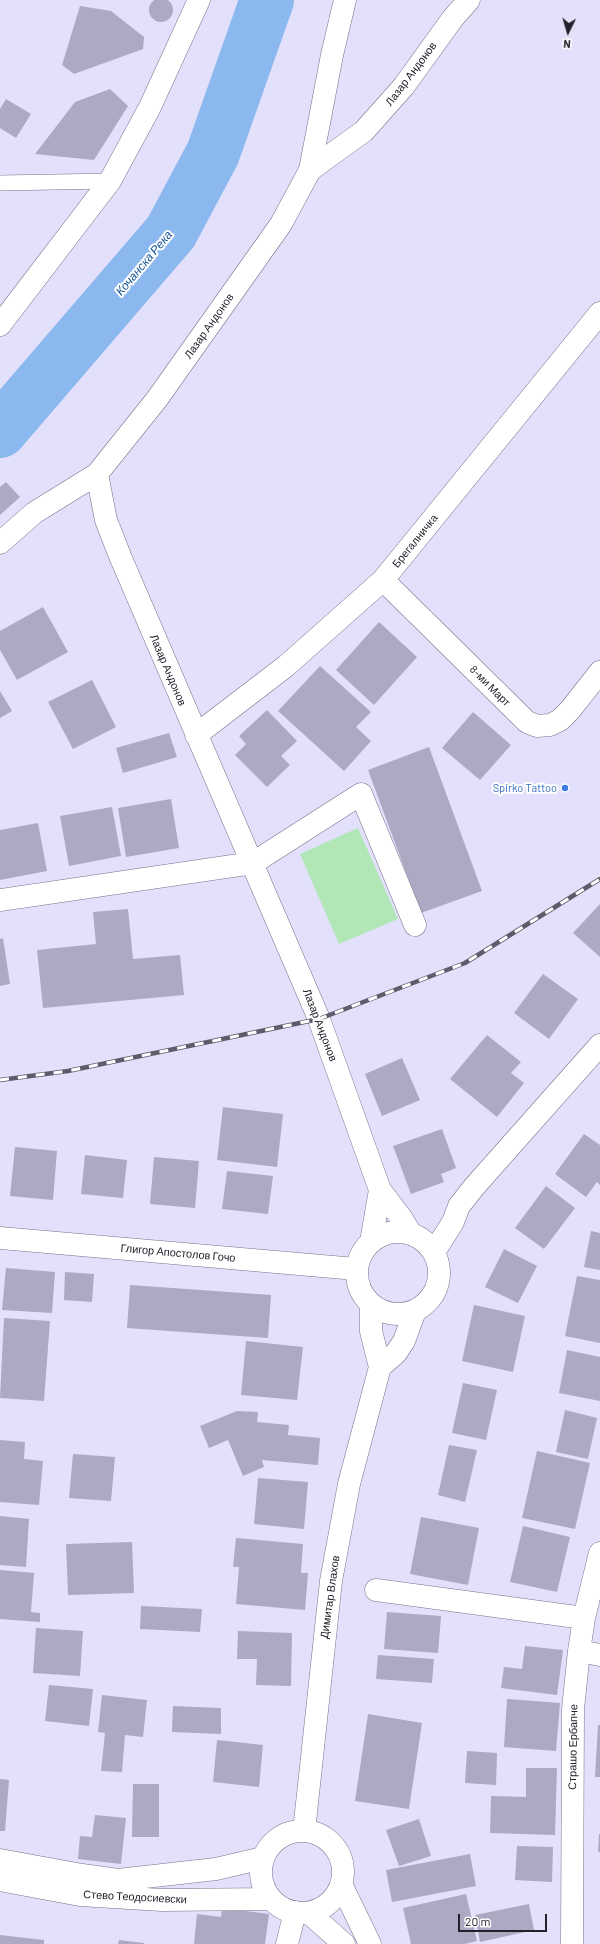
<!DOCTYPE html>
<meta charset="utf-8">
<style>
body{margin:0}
#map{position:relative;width:600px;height:1944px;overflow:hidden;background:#e3e0fb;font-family:Barlow,sans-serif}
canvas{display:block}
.north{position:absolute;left:548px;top:12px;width:40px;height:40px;-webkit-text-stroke:3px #fff;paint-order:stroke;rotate:185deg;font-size:11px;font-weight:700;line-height:16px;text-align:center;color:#22212b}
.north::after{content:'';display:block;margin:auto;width:14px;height:18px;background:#22212b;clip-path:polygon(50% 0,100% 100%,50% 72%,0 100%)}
.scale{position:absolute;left:458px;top:1914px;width:89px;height:18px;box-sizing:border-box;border:2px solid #22212b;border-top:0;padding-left:5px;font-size:12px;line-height:14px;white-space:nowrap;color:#22212b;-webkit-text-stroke:3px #fff;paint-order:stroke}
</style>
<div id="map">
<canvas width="600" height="1944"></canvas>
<div class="north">N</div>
<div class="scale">20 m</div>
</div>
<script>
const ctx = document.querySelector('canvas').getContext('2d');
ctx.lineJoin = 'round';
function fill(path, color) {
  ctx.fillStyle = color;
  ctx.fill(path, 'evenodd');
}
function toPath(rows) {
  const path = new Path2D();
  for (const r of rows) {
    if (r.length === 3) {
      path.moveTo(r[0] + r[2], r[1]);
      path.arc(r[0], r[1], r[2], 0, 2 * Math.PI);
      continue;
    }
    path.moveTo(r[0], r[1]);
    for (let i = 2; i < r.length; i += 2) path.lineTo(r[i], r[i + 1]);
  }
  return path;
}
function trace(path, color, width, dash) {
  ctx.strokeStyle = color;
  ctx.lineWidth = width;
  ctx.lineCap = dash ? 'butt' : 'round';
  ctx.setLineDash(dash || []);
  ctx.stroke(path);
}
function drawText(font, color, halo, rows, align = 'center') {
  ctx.font = font + ' Barlow,sans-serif';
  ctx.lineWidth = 4;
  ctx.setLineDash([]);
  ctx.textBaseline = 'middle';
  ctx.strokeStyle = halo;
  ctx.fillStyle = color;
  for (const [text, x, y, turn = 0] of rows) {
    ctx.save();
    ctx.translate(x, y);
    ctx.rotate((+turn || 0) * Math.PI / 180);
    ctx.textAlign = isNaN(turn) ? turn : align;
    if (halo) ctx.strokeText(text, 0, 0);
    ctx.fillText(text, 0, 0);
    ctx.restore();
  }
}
const green = toPath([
 [358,828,398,919,339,944,300,854]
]);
const river = toPath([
 [0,431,171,232,213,153,267,0]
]);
const building = toPath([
 [161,10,12],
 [80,6,111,11,144,37,143,49,74,74,62,65],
 [110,89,128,106,94,160,35,154,75,102],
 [6,99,31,114,16,138,0,128,0,109],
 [6,482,20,497,0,515,0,487],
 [43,607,68,652,17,680,0,650,0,631],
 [379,622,417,657,374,705,336,670],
 [320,666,371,712,356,727,371,741,344,771,278,711],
 [92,680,116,727,73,749,48,702],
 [0,691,12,711,0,718],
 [267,710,297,741,281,756,290,765,267,787,235,755,246,744,239,736],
 [473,712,511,745,480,780,442,748],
 [169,733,177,757,123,773,116,748],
 [429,747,482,891,421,913,368,770],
 [171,799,179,848,126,857,118,808],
 [112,807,121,856,69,866,60,816],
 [38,823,47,871,0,880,0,830],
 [600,904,600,957,573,933],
 [128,909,133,959,180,955,184,995,43,1008,37,950,96,944,93,912],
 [3,938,10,984,0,986,0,939],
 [543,974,578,999,549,1039,514,1013],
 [487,1035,521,1062,511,1073,524,1083,497,1117,450,1079],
 [402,1058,420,1100,382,1116,365,1074],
 [223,1107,283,1114,277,1167,217,1160],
 [442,1129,456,1168,441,1174,444,1182,411,1194,393,1146],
 [584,1134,600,1145,600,1185,597,1182,586,1197,555,1174],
 [15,1147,57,1151,53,1200,10,1196],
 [85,1155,127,1160,123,1198,81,1194],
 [154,1157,199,1161,195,1208,150,1204],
 [227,1171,273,1176,268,1214,222,1209],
 [546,1186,575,1208,544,1249,515,1228],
 [591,1231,600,1233,600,1270,584,1267],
 [504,1249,537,1266,518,1303,485,1287],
 [6,1268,55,1272,52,1313,2,1310],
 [65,1272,94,1274,92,1302,64,1300],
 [577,1276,600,1280,600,1343,565,1336],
 [130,1285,271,1295,268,1338,127,1328],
 [474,1305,525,1316,513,1372,462,1361],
 [4,1318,50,1321,44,1401,0,1398],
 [246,1341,303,1347,297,1400,241,1395],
 [567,1350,600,1357,600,1401,559,1393],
 [463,1383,497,1390,486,1440,452,1433],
 [565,1410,597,1418,588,1459,556,1452],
 [237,1411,258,1412,257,1422,289,1425,288,1435,320,1438,318,1465,262,1460,264,1467,243,1476,228,1440,209,1448,200,1426],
 [0,1440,25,1442,24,1459,43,1461,39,1505,0,1502],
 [449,1445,477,1450,465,1502,438,1495],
 [537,1451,590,1463,575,1529,522,1518],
 [73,1454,115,1457,111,1501,69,1498],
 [258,1478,308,1482,304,1529,254,1524],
 [0,1516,29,1519,26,1567,0,1565],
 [421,1517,479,1528,468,1585,410,1574],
 [523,1526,570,1537,557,1592,510,1582],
 [236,1538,303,1544,301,1573,308,1573,305,1610,236,1604,239,1567,233,1567],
 [132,1542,134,1593,68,1595,66,1544],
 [0,1570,34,1573,31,1612,40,1613,40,1622,0,1619],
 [141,1606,202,1609,200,1632,140,1629],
 [387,1612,441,1616,438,1653,384,1649],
 [36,1628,83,1631,80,1676,33,1673],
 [238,1631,292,1633,291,1686,256,1685,257,1659,237,1659],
 [525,1646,563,1650,557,1695,501,1688,504,1667,522,1669],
 [378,1655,434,1659,432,1683,376,1679],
 [49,1685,93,1689,89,1726,45,1721],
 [102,1695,147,1700,143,1737,125,1735,122,1772,101,1771,105,1733,98,1732],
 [507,1699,560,1703,556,1751,504,1747],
 [173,1706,221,1708,221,1734,172,1732],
 [368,1714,422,1723,409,1809,355,1801],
 [598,1725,600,1725,600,1777,595,1777],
 [217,1740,263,1745,259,1787,213,1782],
 [467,1751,497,1753,496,1785,465,1783],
 [526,1768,557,1768,555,1835,490,1833,491,1796,526,1797],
 [0,1779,9,1780,5,1831,0,1831],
 [133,1784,159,1784,159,1837,132,1837],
 [95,1815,126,1818,121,1864,78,1859,80,1836,92,1837],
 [419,1819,431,1856,399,1866,386,1830],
 [599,1834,600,1834,600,1852,598,1852],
 [517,1846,553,1847,552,1882,515,1880],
 [470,1854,476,1886,392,1902,386,1870],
 [466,1894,477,1941,465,1944,411,1944,403,1908],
 [529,1904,534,1930,480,1942,475,1915],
 [222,1908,269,1914,265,1944,194,1944,197,1914,221,1917],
 [0,1935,44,1940,44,1944,0,1944],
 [119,1940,144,1943,144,1944,118,1944]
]);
const lane = toPath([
 [0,183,110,181]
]);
const street = toPath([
 [310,170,332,55,345,0],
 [0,325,110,181,150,107,199,0],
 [97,474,106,520,120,556,319,1019,380,1190,402,1219,411,1234],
 [0,543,34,513,97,474,157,399,281,224,310,170,364,131,404,86,453,18,469,0],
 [383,580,527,722,537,726,550,725,560,720,570,710,600,672],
 [196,735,286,666,383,580,600,313],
 [0,900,253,863,361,794,415,925],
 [0,1238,356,1269],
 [371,1242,380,1190],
 [376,1590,584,1618],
 [579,1651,600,1655],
 [287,1944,295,1912],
 [572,1944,573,1709,579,1651,584,1618,600,1553]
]);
const secondary = toPath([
 [398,1273,41],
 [434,1252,453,1222,459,1206,474,1187,600,1045],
 [380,1367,396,1353,404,1341,415,1311],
 [304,1831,331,1581,349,1484,380,1367,371,1331,371,1305],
 [302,1872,41],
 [0,1860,82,1875,118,1880,216,1869,263,1858],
 [0,1880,80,1895,162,1900,271,1899],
 [341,1884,370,1944],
 [309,1913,344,1944]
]);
const rail = toPath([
 [0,1080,68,1071,319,1019,465,963,600,879]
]);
const markers = [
 [565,788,4,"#3f7fe0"]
];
const streetNames = [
 ["Лазар Андонов",411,74,-53],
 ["Лазар Андонов",209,326,-55],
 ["Брегалничка",415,541,-51],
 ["Лазар Андонов",168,670,67],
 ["8-ми Март",490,686,45],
 ["Лазар Андонов",320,1025,69],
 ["Глигор Апостолов Гочо",178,1253,5],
 ["Димитар Влахов",330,1597,-82],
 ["Страшо Ербапче",573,1747,-89],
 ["Стево Теодосиевски",135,1897,3]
];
const shopNames = [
 ["Spirko Tattoo",557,788]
];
const waterNames = [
 ["Кочанска Река",144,263,-50]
];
fill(green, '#b1e6b7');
trace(river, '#8bb8ee', 54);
fill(building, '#aca9c3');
trace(lane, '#75728a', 16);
trace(street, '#75728a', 23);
trace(secondary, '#75728a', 23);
trace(lane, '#fff', 15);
trace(street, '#fff', 22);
trace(secondary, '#fff', 22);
trace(rail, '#5d5c6b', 4.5);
trace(rail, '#fff', 3, [9]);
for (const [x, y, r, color] of markers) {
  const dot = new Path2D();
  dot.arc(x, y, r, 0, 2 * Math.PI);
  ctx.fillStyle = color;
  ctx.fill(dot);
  trace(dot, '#fff', 1.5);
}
drawText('11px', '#22212b', '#fff', streetNames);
drawText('11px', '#366cbe', '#fff', shopNames, 'right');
drawText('italic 12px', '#175595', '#fff', waterNames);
</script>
